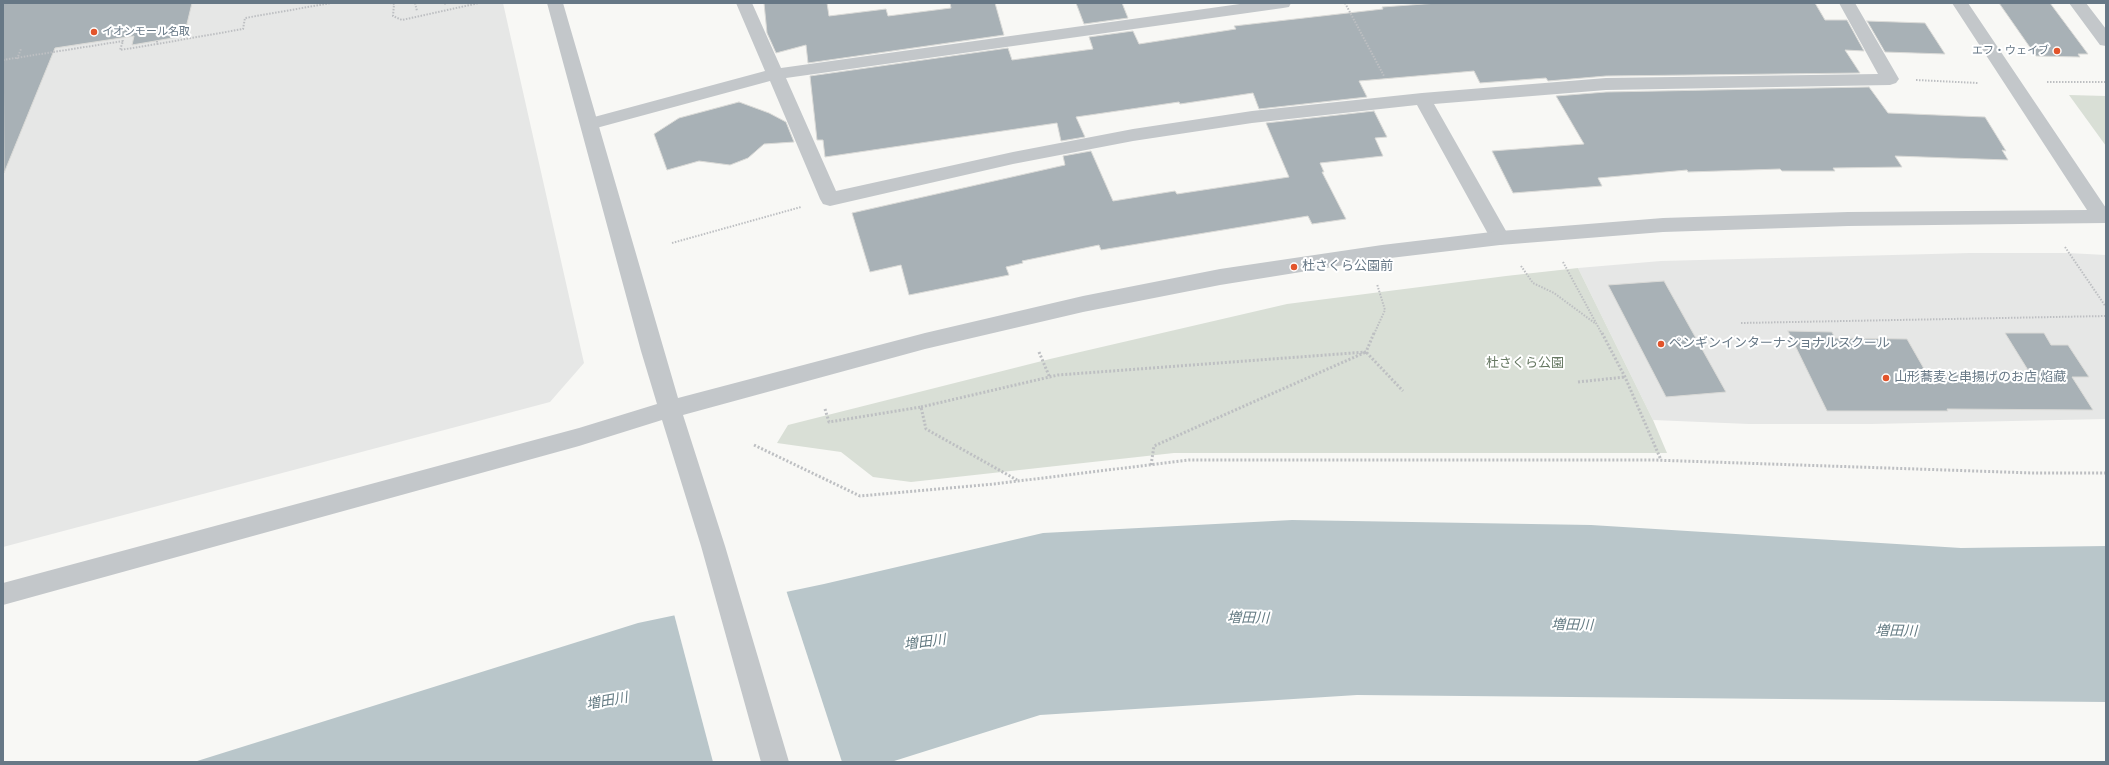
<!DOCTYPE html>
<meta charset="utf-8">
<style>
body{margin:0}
#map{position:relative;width:2109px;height:765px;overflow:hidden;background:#f8f8f5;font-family:"Nunito Sans",sans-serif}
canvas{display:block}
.frame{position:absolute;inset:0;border:4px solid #677886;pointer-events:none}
</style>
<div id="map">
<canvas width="2109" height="765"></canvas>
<div class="frame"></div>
</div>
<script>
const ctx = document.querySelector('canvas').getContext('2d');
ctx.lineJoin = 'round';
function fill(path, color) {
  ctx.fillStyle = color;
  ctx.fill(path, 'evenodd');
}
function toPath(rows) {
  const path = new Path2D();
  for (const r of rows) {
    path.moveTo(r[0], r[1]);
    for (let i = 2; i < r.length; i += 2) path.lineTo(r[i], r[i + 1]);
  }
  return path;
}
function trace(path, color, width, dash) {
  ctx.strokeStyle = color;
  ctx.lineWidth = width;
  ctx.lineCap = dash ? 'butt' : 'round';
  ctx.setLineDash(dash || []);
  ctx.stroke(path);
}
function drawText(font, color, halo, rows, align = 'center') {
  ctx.font = font + ' "Nunito Sans","Noto Sans JP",sans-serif';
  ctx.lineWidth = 4;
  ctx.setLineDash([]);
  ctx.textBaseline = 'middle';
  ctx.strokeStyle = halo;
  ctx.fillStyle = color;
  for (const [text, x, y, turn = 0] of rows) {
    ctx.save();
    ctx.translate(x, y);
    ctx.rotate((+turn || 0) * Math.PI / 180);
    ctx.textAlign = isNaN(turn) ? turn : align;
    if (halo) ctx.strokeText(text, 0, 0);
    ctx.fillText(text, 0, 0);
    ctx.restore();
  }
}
const built = toPath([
 [3,3,503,3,584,363,550,402,3,547],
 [1970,253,2068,253,2106,255,2106,419,1871,424,1749,424,1653,420,1578,268,1661,261]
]);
const green = toPath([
 [2069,95,2106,96,2106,146],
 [1578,268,1653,420,1667,453,1174,453,911,482,873,477,841,452,777,443,788,425,1050,359,1287,304,1506,276]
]);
const water = toPath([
 [1292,520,1591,525,1961,548,2106,546,2106,702,1357,695,1040,715,891,762,194,762,638,623,824,584,1043,533]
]);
const pier = toPath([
 [786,590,842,762,713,762,674,614]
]);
const building = toPath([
 [3,3,192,3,184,36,132,45,134,36,55,48,4,173,3,3],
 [764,3,827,3,829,16,886,9,888,16,951,8,950,3,995,3,1004,35,808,63,806,45,776,53,767,33,764,3],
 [1076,3,1122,3,1128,18,1084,24,1076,3],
 [1438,3,1815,3,1825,20,1847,20,1864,51,1845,50,1860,73,1606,76,1548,81,1546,78,1480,83,1474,71,1359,81,1367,97,1259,109,1253,93,1180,104,1179,102,1076,117,1085,137,1061,141,1057,123,825,157,823,140,817,140,810,76,1008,48,1012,60,1093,49,1089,37,1133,31,1139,44,1236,29,1234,26,1383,9,1382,7,1438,3],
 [1999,3,2050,3,2088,54,2078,54,2080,57,2036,56,1999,3],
 [1867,21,1925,23,1945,54,1885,52,1867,21],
 [1869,87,1888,113,1985,117,2006,151,2002,150,2008,160,1895,156,1902,167,1833,168,1835,171,1782,171,1780,169,1688,172,1687,170,1598,178,1602,186,1513,193,1492,151,1584,144,1556,96,1606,92,1869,87],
 [739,102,769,113,786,122,794,142,764,144,748,158,730,165,699,161,667,170,654,134,679,118,739,102],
 [1374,111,1387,137,1375,138,1383,156,1320,163,1324,172,1322,172,1346,219,1312,224,1308,216,1101,250,1099,245,1022,261,1023,263,1006,267,1009,275,909,295,901,265,870,272,852,213,1065,165,1063,156,1091,151,1113,201,1175,191,1177,194,1190,192,1289,177,1266,123,1374,111],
 [1664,281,1726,392,1666,397,1608,285,1664,281],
 [1788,331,1832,332,1835,338,1907,339,1927,374,2031,375,2005,333,2044,333,2051,345,2068,345,2089,377,2072,377,2093,410,1947,409,1948,411,1827,411,1788,331]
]);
const pathFar1 = toPath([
 [390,3,394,4,393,16,402,20,479,3],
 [415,3,417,11],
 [445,3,445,5],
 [1345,3,1384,76],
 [157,41,157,44,243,29,245,18,331,3],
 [17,59,21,49],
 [3,60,123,41,120,50,157,44],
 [1916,80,1978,83],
 [2047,82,2106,82],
 [672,243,801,207],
 [2065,247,2106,307],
 [1563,262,1602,334],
 [1521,266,1533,283,1554,293,1596,324],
 [1741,323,2106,316],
 [1374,334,1385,310,1377,284]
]);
const path = toPath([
 [1602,333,1625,377,1661,460],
 [1039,352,1050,378],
 [1578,382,1625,377],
 [921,407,1058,375,1366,352,1374,333],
 [825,409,829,422,921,407,926,429,1017,480],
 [754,445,860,496,994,484,1189,460,1653,460,2033,473,2106,473],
 [1151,465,1154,446,1366,352,1403,391]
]);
const minor = toPath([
 [736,3,752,3,781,68,1247,3,1291,3,1289,7,1283,8,786,78,836,191,1013,152,1133,129,1252,111,1422,93,1606,78,1878,74,1839,3,1855,3,1899,79,1896,83,1890,85,1606,90,1434,104,1510,238,1507,243,1500,245,1493,243,1417,105,1252,123,1133,141,1013,164,830,206,823,204,820,199,770,81,589,130,583,128,580,124,583,120,765,71,736,3],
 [2069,3,2086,3,2106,29,2106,46,2100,45,2069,3]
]);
const tertiary = toPath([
 [547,3,563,3,678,398,925,333,1083,296,1220,269,1382,245,1500,231,1663,218,1848,212,2087,210,1952,3,1968,3,2106,208,2106,223,1848,226,1663,232,1500,245,1382,259,1220,285,1083,312,925,349,683,415,725,546,789,762,761,762,701,546,662,420,579,446,3,605,3,583,579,428,657,404,641,351,547,3]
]);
const markers = [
 [94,32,4,"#e2542b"],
 [2057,51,4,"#e2542b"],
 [1294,267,4,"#e2542b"],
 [1661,344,4,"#e2542b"],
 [1886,378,4,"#e2542b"]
];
const farPoinames = [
 ["イオンモール名取",102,32],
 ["エフ・ウェイブ",2049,51,"right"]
];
const poiNames = [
 ["杜さくら公園前",1302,267],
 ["ペンギンインターナショナルスクール",1669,344],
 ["山形蕎麦と串揚げのお店 焰藏",1894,378]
];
const parkNames = [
 ["杜さくら公園",1525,364]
];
const waterNames = [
 ["増田川",1248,619,1],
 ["増田川",1572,626,1],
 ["増田川",1896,632,1],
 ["増田川",925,643,-7],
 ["増田川",607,702,-10]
];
fill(built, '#e6e7e6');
fill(green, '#d9dfd6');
fill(water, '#b9c6ca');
fill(pier, '#f8f8f5');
fill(building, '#a8b1b6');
trace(building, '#dadad7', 1);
trace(pathFar1, '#bdbfc2', 2, [1.5, 1.5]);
trace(path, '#bdbfc2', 3, [2, 2]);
fill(minor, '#c3c7ca');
fill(tertiary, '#c3c7ca');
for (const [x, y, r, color] of markers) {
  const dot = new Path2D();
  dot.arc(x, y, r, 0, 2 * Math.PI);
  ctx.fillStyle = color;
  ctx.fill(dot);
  trace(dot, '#fff', 1.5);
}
drawText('11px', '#677886', '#fff', farPoinames, 'left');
drawText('13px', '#677886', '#fff', poiNames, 'left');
drawText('13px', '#667862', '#fff', parkNames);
drawText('italic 14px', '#637a82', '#fff', waterNames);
</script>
